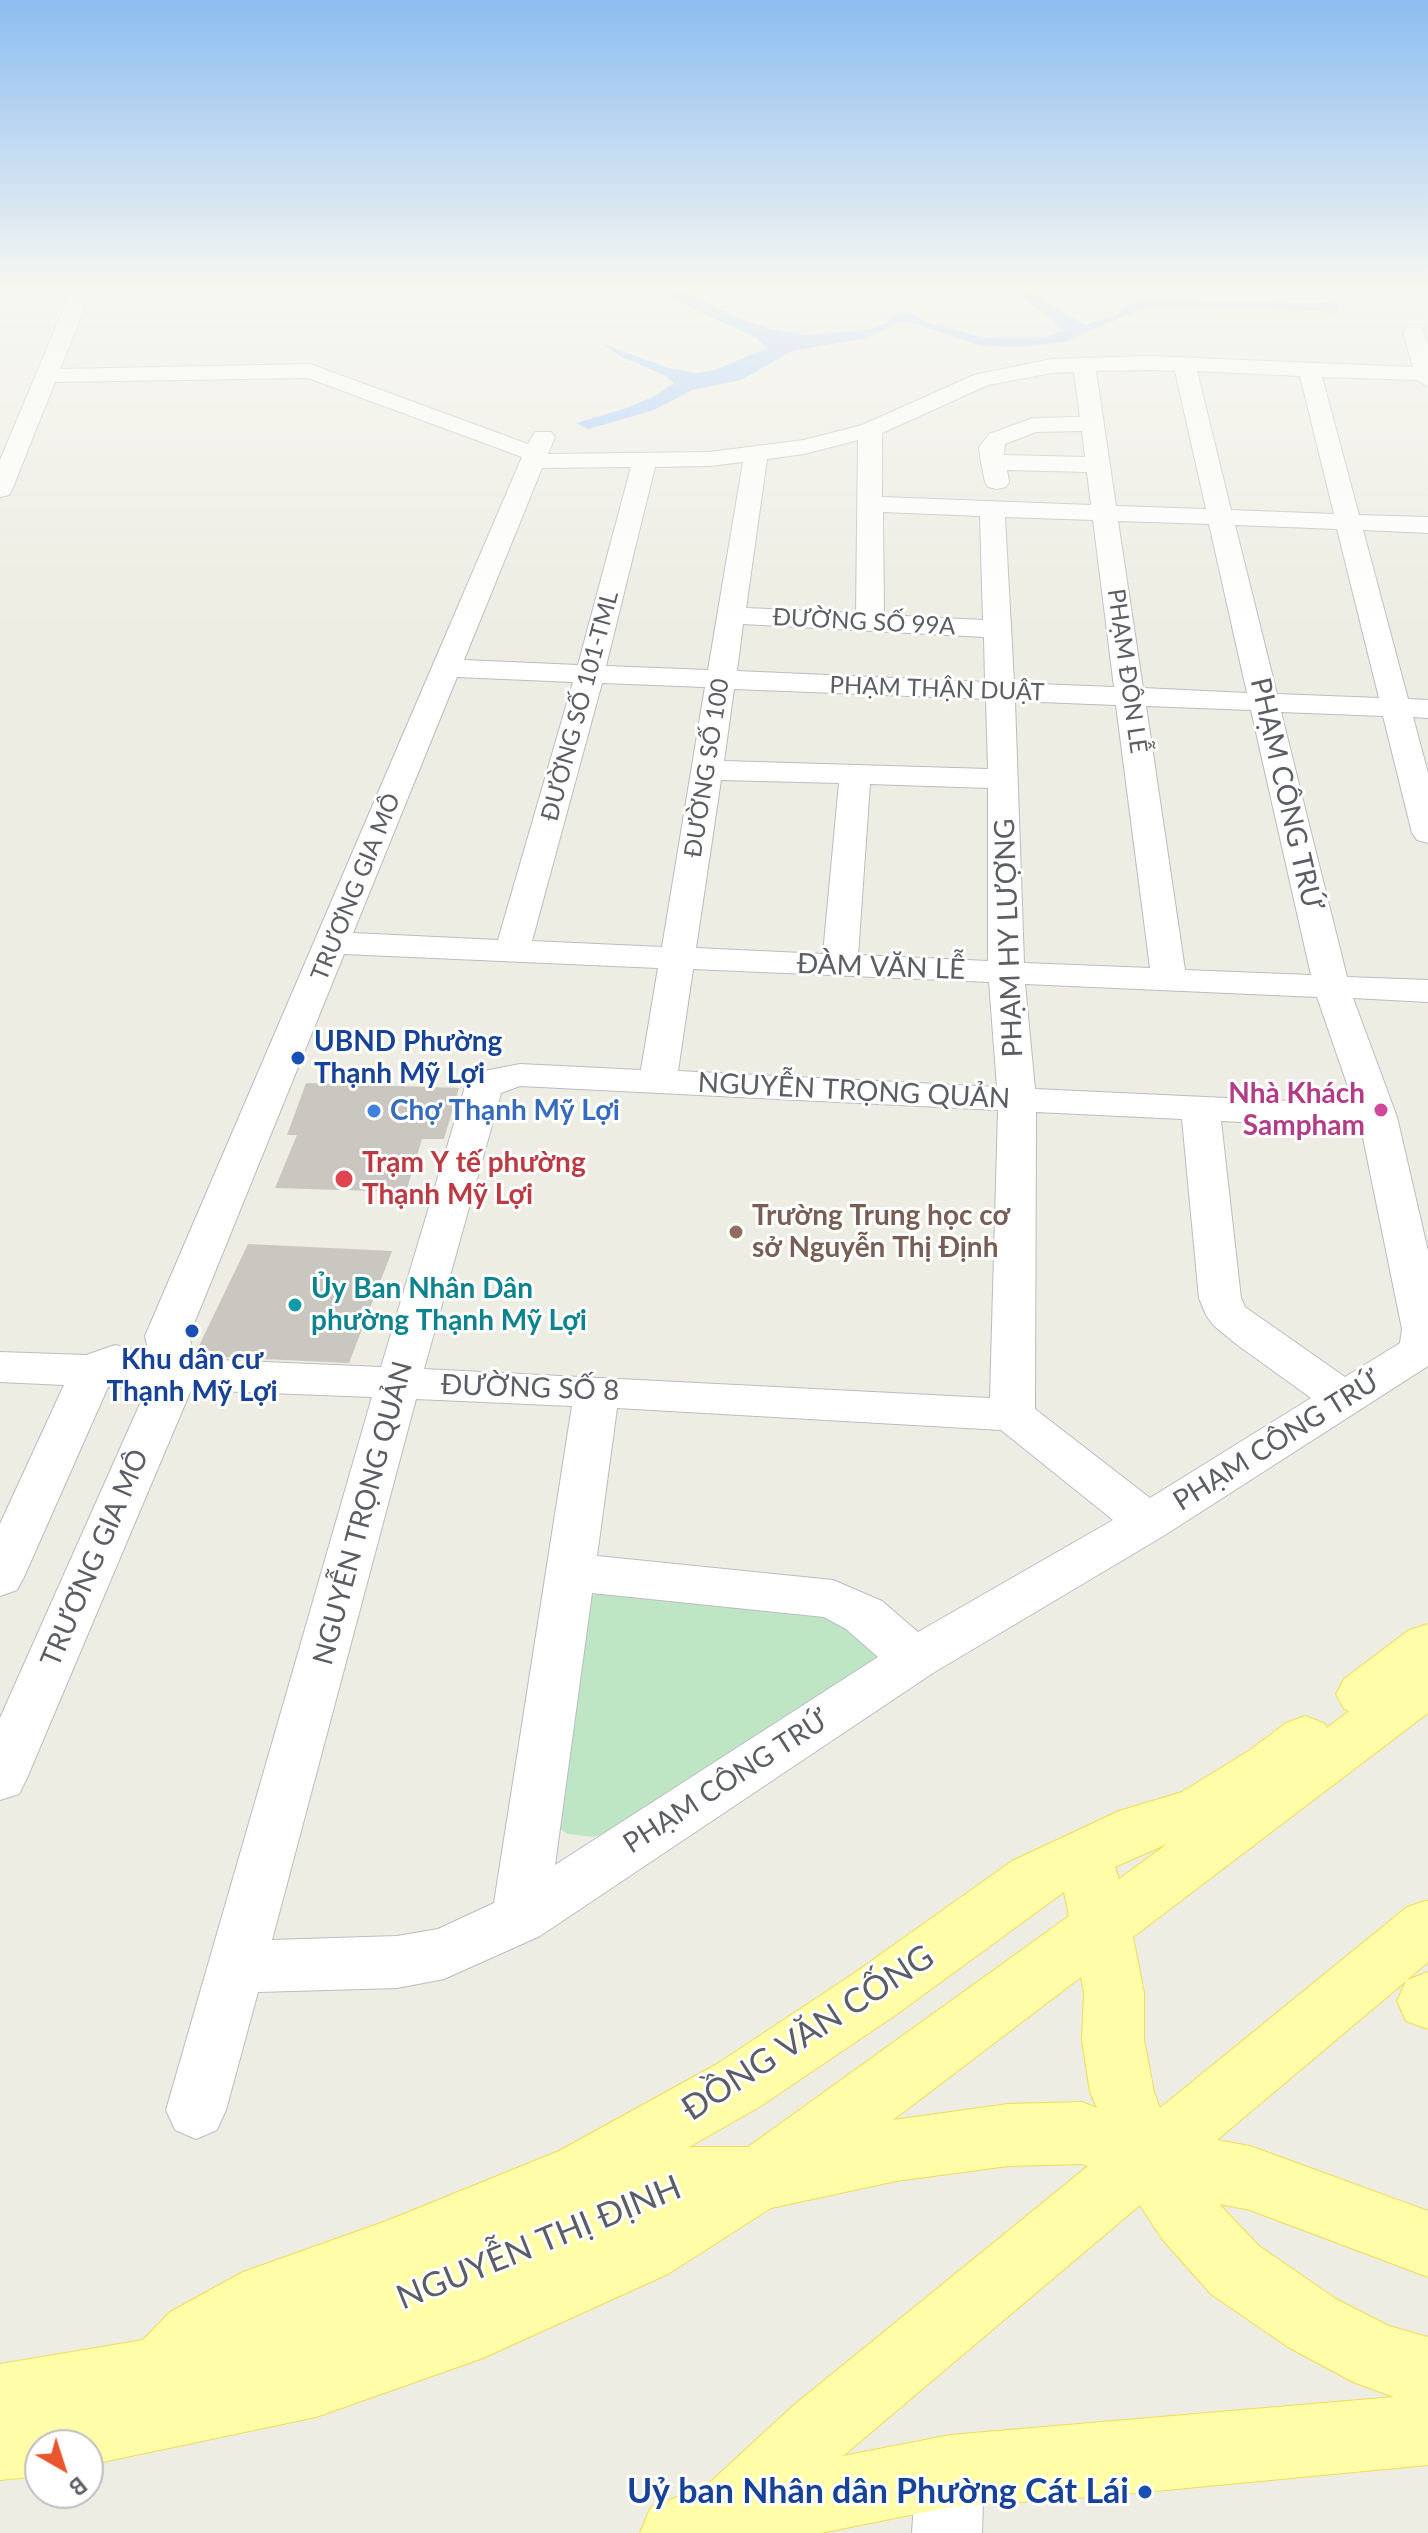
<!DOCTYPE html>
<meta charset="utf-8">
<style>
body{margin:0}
#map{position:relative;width:1428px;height:2533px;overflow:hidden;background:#eeede3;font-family:Lato,sans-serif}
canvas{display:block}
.north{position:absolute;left:24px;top:2429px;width:80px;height:80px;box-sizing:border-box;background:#fff;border:2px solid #bdbfc1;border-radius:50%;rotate:141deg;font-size:22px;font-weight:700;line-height:32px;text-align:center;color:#5b5e64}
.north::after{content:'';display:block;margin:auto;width:28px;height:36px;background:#ea552d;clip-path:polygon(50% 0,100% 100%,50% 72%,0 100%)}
</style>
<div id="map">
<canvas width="1428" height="2533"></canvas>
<div class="north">B</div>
</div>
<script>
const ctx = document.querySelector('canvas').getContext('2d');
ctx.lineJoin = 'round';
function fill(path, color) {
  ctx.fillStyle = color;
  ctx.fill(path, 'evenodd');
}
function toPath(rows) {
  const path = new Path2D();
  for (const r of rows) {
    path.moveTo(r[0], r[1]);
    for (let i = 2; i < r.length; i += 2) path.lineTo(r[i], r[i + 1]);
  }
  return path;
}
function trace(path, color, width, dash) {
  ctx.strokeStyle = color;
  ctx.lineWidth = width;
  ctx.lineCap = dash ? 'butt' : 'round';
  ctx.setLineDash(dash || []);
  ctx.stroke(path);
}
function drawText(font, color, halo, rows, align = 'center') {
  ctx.font = font + ' Lato,sans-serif';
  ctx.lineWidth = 6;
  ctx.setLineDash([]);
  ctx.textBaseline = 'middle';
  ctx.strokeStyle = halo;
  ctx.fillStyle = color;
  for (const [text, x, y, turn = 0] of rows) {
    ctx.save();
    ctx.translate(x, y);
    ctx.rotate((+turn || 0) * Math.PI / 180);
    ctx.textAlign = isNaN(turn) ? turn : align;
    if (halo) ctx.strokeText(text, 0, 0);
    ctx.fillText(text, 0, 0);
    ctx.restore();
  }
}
const green = toPath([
 [597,1592,828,1597,879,1658,621,1829,593,1837,568,1834,552,1824,586,1601]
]);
const water = toPath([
 [649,284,670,284,734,316,774,330,806,335,868,330,888,322,897,313,911,314,929,323,986,338,1045,337,1062,331,1053,320,1003,284,1015,284,1085,325,1116,315,1123,306,1141,301,1340,303,1337,313,1283,308,1164,305,1141,309,1065,342,1021,347,982,346,916,324,900,322,867,338,792,351,741,380,692,390,654,410,588,429,576,423,624,409,655,396,674,383,666,376,620,356,602,344,669,368,697,373,715,370,767,348,756,338,679,302]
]);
const building = toPath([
 [306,1083,459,1088,444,1139,422,1139,406,1192,275,1188,297,1135,287,1135],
 [248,1244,392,1251,349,1363,197,1356,196,1352]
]);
const minor = toPath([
 [74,284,94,284,60,369,310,364,528,444,535,432,551,432,555,437,548,454,709,452,804,440,862,425,974,375,1052,359,1149,356,1413,367,1403,333,1406,328,1422,328,1428,344,1428,387,1417,380,1322,377,1359,515,1428,517,1428,533,1363,530,1408,699,1428,700,1428,718,1413,717,1428,773,1428,843,1417,840,1412,833,1383,716,1281,712,1347,977,1428,980,1428,1002,1353,998,1397,1117,1428,1251,1428,1366,1165,1535,933,1673,540,1936,444,1979,397,1988,258,1992,226,2110,217,2130,196,2139,175,2130,166,2110,372,1397,191,1390,27,1778,19,1794,0,1800,0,1718,147,1388,108,1387,24,1577,17,1590,0,1596,0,1524,64,1385,0,1382,0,1352,86,1355,115,1345,131,1349,135,1357,150,1358,145,1336,522,457,308,378,55,382,12,490,9,495,0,497,0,460,74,284],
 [1149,370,1175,371,1206,509,1116,506,1096,371,1149,370],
 [1197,371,1300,376,1334,514,1231,510,1197,371],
 [1074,372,1080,417,1033,418,989,434,979,447,981,462,985,482,988,487,997,489,1006,487,1009,482,1007,470,1087,472,1091,505,882,497,882,433,988,385,1052,373,1074,372],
 [1082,431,1085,457,1004,455,1005,444,1036,432,1082,431],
 [858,440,856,613,746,608,767,459,804,454,858,440],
 [743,462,708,670,606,666,655,467,709,466,743,462],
 [631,467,578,665,464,660,542,468,631,467],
 [883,512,980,516,983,620,884,615,883,512],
 [1005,517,1093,520,1114,687,1014,683,1005,517],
 [1118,521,1209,524,1247,693,1143,688,1118,521],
 [1235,525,1337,529,1379,698,1277,694,1235,525],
 [743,624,984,637,985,682,737,671,743,624],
 [457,677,573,682,498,940,353,933,457,677],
 [602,683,705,687,662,947,532,941,602,683],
 [734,689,986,699,988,769,724,761,734,689],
 [1015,701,1116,705,1150,968,1024,963,1015,701],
 [1146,706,1251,710,1311,975,1185,970,1146,706],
 [721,780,839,783,823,954,696,948,721,780],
 [870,784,988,788,988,961,858,955,870,784],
 [344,954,658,968,641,1070,520,1064,484,1071,471,1079,465,1087,381,1367,195,1359,189,1336,344,954],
 [693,969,989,982,997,1087,678,1071,693,969],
 [1025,984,1317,997,1354,1104,1035,1089,1025,984],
 [520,1086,998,1110,990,1398,424,1369,501,1093,520,1086],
 [1036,1112,1182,1119,1199,1298,1206,1315,1213,1325,1236,1344,1311,1398,1150,1498,1035,1409,1036,1112],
 [1221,1121,1361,1128,1402,1329,1400,1343,1345,1377,1245,1307,1241,1298,1221,1121],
 [416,1399,572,1406,494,1903,438,1929,397,1936,272,1940,416,1399],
 [617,1408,1001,1430,1113,1520,918,1632,882,1601,833,1580,597,1556,617,1408],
 [592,1593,824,1617,846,1629,878,1657,555,1865,592,1593],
 [1329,284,1350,284,1338,298,1331,300,1321,294,1329,284],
 [950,2437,974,2447,984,2471,982,2533,912,2533,916,2471,926,2447,950,2437]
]);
const major = toPath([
 [1428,1624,1428,1713,1133,1937,1144,1993,1144,2040,1154,2092,1160,2108,1407,1907,1428,1900,1428,1962,1407,1980,1428,1972,1428,2029,1406,2021,1397,2001,1406,1981,1217,2140,1250,2146,1428,2211,1428,2277,1250,2210,1219,2204,1259,2246,1336,2299,1389,2326,1428,2337,1428,2465,1103,2496,950,2507,821,2533,640,2533,651,2507,706,2486,794,2405,1088,2166,1081,2164,1008,2166,896,2181,771,2208,668,2274,483,2358,316,2417,88,2465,88,2445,40,2445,40,2476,0,2480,0,2364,143,2340,170,2312,243,2272,389,2220,559,2151,717,2064,853,1974,1012,1861,1119,1811,1182,1792,1250,1750,1286,1723,1305,1716,1324,1723,1327,1728,1349,1711,1344,1709,1336,1694,1344,1679,1409,1630,1428,1624],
 [1167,1844,1119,1879,1115,1867,1167,1844],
 [1064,1892,1069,1916,748,2147,689,2147,761,2106,897,2014,1064,1892],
 [1081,1977,1084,1993,1082,2040,1090,2092,1097,2108,1082,2102,1008,2104,893,2120,1081,1977],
 [1140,2205,1162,2239,1211,2294,1288,2347,1353,2382,1394,2397,950,2435,843,2456,1140,2205]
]);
const markers = [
 [298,1058,8,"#1a4fb4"],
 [1381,1110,8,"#d1479c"],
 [374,1111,8,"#3f7fe0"],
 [344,1179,10,"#e0444e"],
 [736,1232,8,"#8d6e63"],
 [295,1305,8,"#0f9aa8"],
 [192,1331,8,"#1a4fb4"],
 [1145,2492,8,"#1a4fb4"]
];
const farStreetnames = [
 ["ĐƯỜNG SỐ 99A",864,622,3],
 ["PHẠM ĐÔN LỄ",1127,671,82],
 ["PHẠM THẬN DUẬT",937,689,2],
 ["ĐƯỜNG SỐ 101-TML",580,706,-75],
 ["ĐƯỜNG SỐ 100",707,768,-81],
 ["TRƯƠNG GIA MÔ",356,887,-68]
];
const streetNames = [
 ["PHẠM CÔNG TRỨ",1286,794,77],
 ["PHẠM HY LƯỢNG",1009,938,-92],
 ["ĐÀM VĂN LỄ",881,967,2],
 ["NGUYỄN TRỌNG QUẢN",854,1091,3],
 ["ĐƯỜNG SỐ 8",530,1388,2],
 ["PHẠM CÔNG TRỨ",1277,1441,-32],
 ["NGUYỄN TRỌNG QUẢN",363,1513,-75],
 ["TRƯƠNG GIA MÔ",95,1558,-67],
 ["PHẠM CÔNG TRỨ",726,1782,-33]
];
const transitNames = [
 ["UBND Phường",314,1042],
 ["Thạnh Mỹ Lợi",314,1074],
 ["Khu dân cư",192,1360,"center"],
 ["Thạnh Mỹ Lợi",192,1392,"center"]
];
const hotelNames = [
 ["Nhà Khách",1365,1094],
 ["Sampham",1365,1126]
];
const shopNames = [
 ["Chợ Thạnh Mỹ Lợi",390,1111]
];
const healthNames = [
 ["Trạm Y tế phường",362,1163],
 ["Thạnh Mỹ Lợi",362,1195]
];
const educationNames = [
 ["Trường Trung học cơ",752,1216],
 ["sở Nguyễn Thị Định",752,1248]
];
const cultureNames = [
 ["Ủy Ban Nhân Dân",311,1289],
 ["phường Thạnh Mỹ Lợi",311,1321]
];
const nearStreetnames = [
 ["ĐỒNG VĂN CỐNG",808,2033,-33],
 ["NGUYỄN THỊ ĐỊNH",539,2243,-22]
];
const nearTransitnames = [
 ["Uỷ ban Nhân dân Phường Cát Lái",1129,2492]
];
fill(green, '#bfe6c4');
fill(water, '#a2caff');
fill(building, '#c9c7c0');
trace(minor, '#bbbcc2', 2);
trace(major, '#f2dc58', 2);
fill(minor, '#fff');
fill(major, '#fffda7');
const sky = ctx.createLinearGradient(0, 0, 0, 638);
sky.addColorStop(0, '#8cbdf1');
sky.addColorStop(0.45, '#f7f7f2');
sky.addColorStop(1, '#f7f7f200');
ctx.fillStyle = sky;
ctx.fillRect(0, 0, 1428, 638);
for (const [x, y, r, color] of markers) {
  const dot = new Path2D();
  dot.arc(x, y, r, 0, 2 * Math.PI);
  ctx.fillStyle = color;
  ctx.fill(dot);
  trace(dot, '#fff', 3);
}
drawText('24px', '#5b5e64', '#fff', farStreetnames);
drawText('28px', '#5b5e64', '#fff', streetNames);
drawText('bold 28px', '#164399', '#fff', transitNames, 'left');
drawText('bold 28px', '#b23c85', '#fff', hotelNames, 'right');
drawText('bold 28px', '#366cbe', '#fff', shopNames, 'left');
drawText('bold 28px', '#be3a42', '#fff', healthNames, 'left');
drawText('bold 28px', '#785e54', '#fff', educationNames, 'left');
drawText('bold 28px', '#0d838f', '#fff', cultureNames, 'left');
drawText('34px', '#5b5e64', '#fff', nearStreetnames);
drawText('bold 34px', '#164399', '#fff', nearTransitnames, 'right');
</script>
